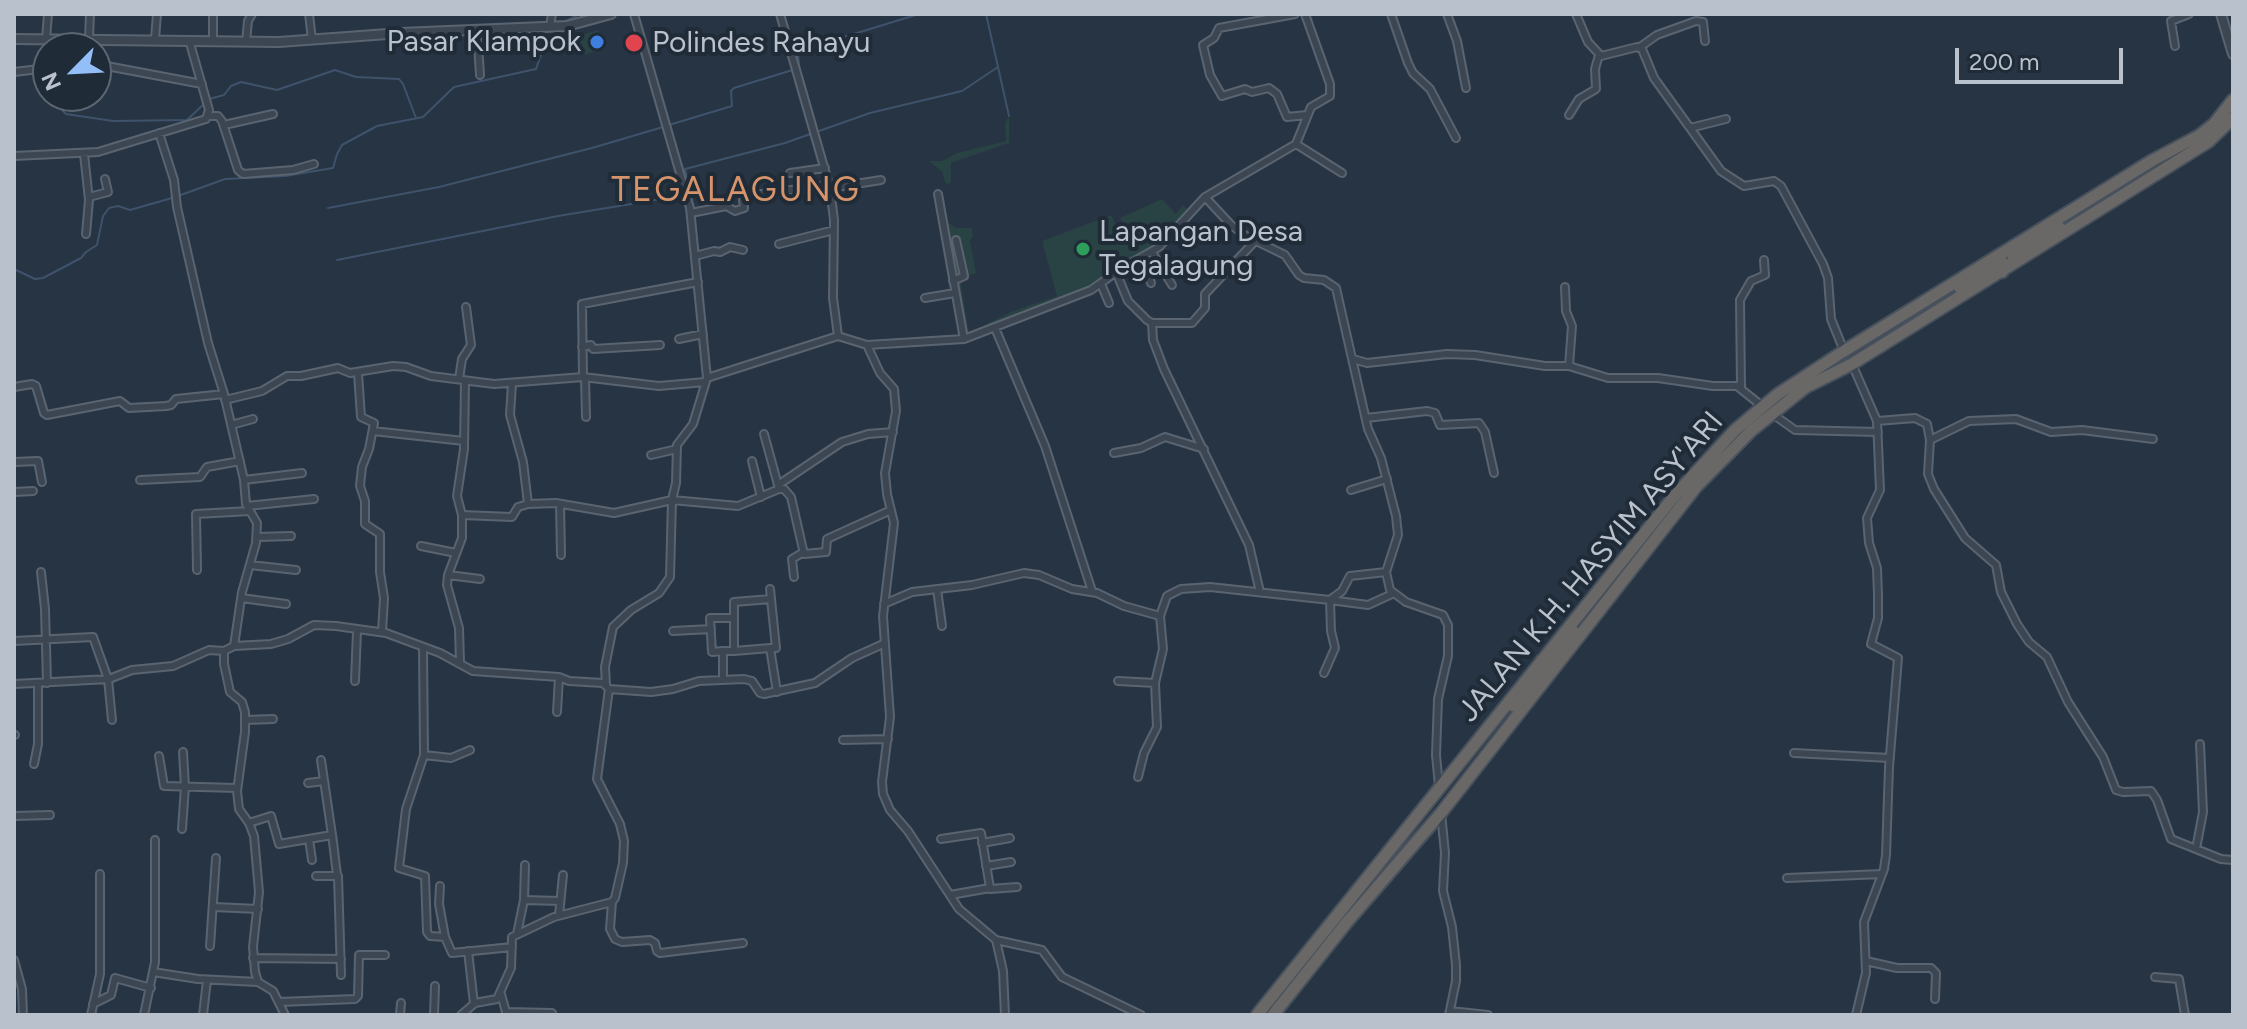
<!DOCTYPE html>
<style>
body{margin:0}
#map{position:relative;width:2247px;height:1029px;overflow:hidden;background:#273443;font-family:Figtree,sans-serif}
canvas{display:block}
.frame{position:absolute;inset:0;border:16px solid #b9c1cc;pointer-events:none}
.north{position:absolute;left:32px;top:32px;width:80px;height:80px;box-sizing:border-box;background:#202b38;border:2px solid #5d6773;border-radius:50%;rotate:246deg;font-size:22px;font-weight:700;line-height:32px;text-align:center;color:#b9c1cc}
.north::after{content:'';display:block;margin:auto;width:28px;height:36px;background:#93bef7;clip-path:polygon(50% 0,100% 100%,50% 72%,0 100%)}
.scale{position:absolute;left:1955px;top:48px;width:168px;height:36px;box-sizing:border-box;border:4px solid #b9c1cc;border-top:0;padding-left:10px;font-size:24px;line-height:28px;white-space:nowrap;color:#b9c1cc;-webkit-text-stroke:6px #202b38;paint-order:stroke}
</style>
<div id="map">
<canvas width="2247" height="1029"></canvas>
<div class="frame"></div>
<div class="north">N</div>
<div class="scale">200 m</div>
</div>
<script>
const ctx = document.querySelector('canvas').getContext('2d');
ctx.lineJoin = 'round';
function fill(path, color) {
  ctx.fillStyle = color;
  ctx.fill(path, 'evenodd');
}
function toPath(rows) {
  const path = new Path2D();
  for (const r of rows) {
    path.moveTo(r[0], r[1]);
    for (let i = 2; i < r.length; i += 2) path.lineTo(r[i], r[i + 1]);
  }
  return path;
}
function trace(path, color, width, dash) {
  ctx.strokeStyle = color;
  ctx.lineWidth = width;
  ctx.lineCap = dash ? 'butt' : 'round';
  ctx.setLineDash(dash || []);
  ctx.stroke(path);
}
function drawText(font, color, halo, rows, align = 'center') {
  ctx.font = font + ' Figtree,sans-serif';
  ctx.lineWidth = 8;
  ctx.setLineDash([]);
  ctx.textBaseline = 'middle';
  ctx.strokeStyle = halo;
  ctx.fillStyle = color;
  for (const [text, x, y, turn = 0] of rows) {
    ctx.save();
    ctx.translate(x, y);
    ctx.rotate((+turn || 0) * Math.PI / 180);
    ctx.textAlign = isNaN(turn) ? turn : align;
    if (halo) ctx.strokeText(text, 0, 0);
    ctx.fillText(text, 0, 0);
    ctx.restore();
  }
}
const green = toPath([
 [598,30,604,49,583,55,577,36],
 [1009,116,1009,143,951,163,951,183,946,184,942,172,929,161,942,161,957,153,1006,141,1005,124],
 [1162,199,1176,214,1183,205,1187,209,1160,242,1117,268,1099,282,967,337,946,221,956,228,972,228,973,236,970,240,976,273,960,279,969,333,1013,311,1057,296,1042,241,1111,215,1118,229,1127,239,1134,235,1124,227,1120,218]
]);
const stream = toPath([
 [560,24,580,14],
 [998,67,1009,116],
 [59,96,62,110,66,114,113,121,187,120,205,103],
 [209,99,224,95,231,86,241,82,277,90,335,70,356,77,399,79,403,84,416,118],
 [669,125,732,106,731,91,734,88,799,68,798,51,919,14],
 [178,196,225,179,285,176,333,168,337,154,342,145,377,126,423,117,454,87,536,69,542,52,551,45,558,30],
 [328,208,439,187,592,148,663,127],
 [337,260,558,216,686,195,690,192,685,169,785,143,870,113,962,91,998,67,986,14],
 [14,269,35,279,43,278,81,258,86,252,97,245,103,216,109,208,118,206,130,210,172,198]
]);
const minor = toPath([
 [309,14,312,40],
 [1295,14,1219,28,1214,38,1203,45,1210,75,1222,96,1245,89,1252,92,1269,88,1277,94,1287,117,1307,115],
 [1391,14,1408,63,1413,73,1430,89,1456,138],
 [1447,14,1457,41,1466,88],
 [1576,14,1588,42,1601,56,1637,47,1642,49,1654,78,1721,171,1744,186,1774,181,1781,186,1823,264,1828,278,1831,319,1844,351],
 [550,26,552,14],
 [477,30,480,75],
 [46,39,48,14],
 [89,39,90,14],
 [155,39,157,14],
 [213,41,213,15],
 [246,42,248,21,252,14],
 [2175,46,2171,21,2189,14],
 [1640,47,1657,35,1696,21,1703,22,1705,41],
 [96,64,202,84],
 [14,72,48,68],
 [1569,115,1579,99,1596,89,1595,69,1599,55],
 [208,116,218,116,222,121,238,170,243,174,293,170,314,164],
 [224,125,273,114],
 [1690,128,1726,119],
 [159,133,174,180,177,207,208,343,224,394,244,480,246,504,257,523,256,543,242,592,234,646,224,651,224,664,230,692,242,702,245,712,245,732,237,791,239,809,249,823,254,836,259,892,253,947,255,972,258,982,273,991,285,1015],
 [1296,144,1342,173],
 [84,154,89,200,86,234],
 [14,156,98,152,206,119,209,110,189,40],
 [790,173,825,168],
 [830,188,881,180],
 [938,194,964,339],
 [89,197,108,192,105,179],
 [1205,197,1231,225,1246,236,1285,255,1299,275,1304,278,1324,280,1336,288,1368,429,1381,458,1396,516,1398,535,1386,572,1390,590,1406,602,1443,615,1448,625,1448,656,1438,699,1436,755,1439,786],
 [691,213,726,206,735,211,744,208,743,200,746,196,829,185],
 [779,244,834,230],
 [1152,252,1172,285],
 [695,256,714,251,720,252,730,247,743,250],
 [1142,257,1151,283],
 [1116,272,1128,301,1147,320,1152,323,1192,323,1205,308,1205,294,1255,241],
 [953,281,964,276,956,240],
 [1101,284,1109,303],
 [1565,287,1566,311,1572,326,1569,366],
 [925,298,955,293],
 [1152,323,1153,340,1164,369,1249,545,1260,592],
 [995,328,1045,446,1092,591],
 [838,336,867,345,964,339,1091,290,1122,268,1159,247,1205,197,1296,144,1311,107,1330,96,1330,84,1305,14],
 [679,339,703,334],
 [867,345,880,373,894,389,896,411,885,473,887,494,894,523,883,616,890,717,882,782,883,794,890,810,908,831,959,909,996,940,1003,971,1005,1015],
 [582,347,591,345,593,349,660,345],
 [1353,359,1367,363,1447,354,1475,355,1545,366,1569,366,1608,378,1658,378,1713,386,1737,386,1762,406],
 [1852,364,1877,421,1880,490,1867,518,1869,543,1877,568,1878,595,1878,618,1871,644,1898,658,1889,767,1886,855,1884,869,1864,922,1866,973,1856,1015],
 [358,373,361,417,374,423,369,449,362,467,360,486,365,501,365,524,380,534,380,572,384,598,382,632],
 [583,377,582,304,698,282],
 [585,377,586,417],
 [707,378,838,336,833,298,834,220,830,188,780,14],
 [459,379,462,359,471,345,466,307],
 [512,384,510,415,523,462,528,504],
 [14,387,32,384,36,386,44,413,47,415,120,401,129,408,166,406,171,405,176,399,224,394],
 [1741,387,1740,300,1751,281,1765,275,1764,260],
 [225,400,262,391,287,376,301,376,338,368,350,373,393,366,406,367,431,376,494,384,583,377,659,386,705,382],
 [1771,413,1795,430,1878,432],
 [1366,418,1427,411,1435,413,1440,425,1479,423,1485,432,1494,473],
 [1877,421,1915,418,1927,424,1930,440,1928,474,1934,489,1965,538,1996,565,2001,592,2017,624,2029,642,2047,657,2068,702,2103,757,2116,790,2123,792,2151,791,2157,800,2171,839,2221,859,2233,860],
 [231,425,253,419],
 [373,431,464,441],
 [764,434,778,485],
 [1930,440,1969,421,2016,419,2051,432,2082,430,2153,439],
 [1114,453,1141,448,1165,437,1204,449],
 [651,455,677,449],
 [752,461,761,497],
 [14,462,38,461,42,482],
 [140,480,200,477,207,467,240,461],
 [244,480,302,473],
 [779,489,784,489,791,497,804,554,826,552,827,539,891,510],
 [1351,490,1387,479],
 [14,492,33,491],
 [560,504,561,555],
 [247,506,314,499],
 [462,515,512,517,518,507,528,504,556,503,614,513,672,500,738,506,779,489,778,485,842,442,868,434,893,432],
 [257,537,291,536],
 [421,546,456,553],
 [250,565,296,570],
 [197,570,196,514,250,511],
 [41,572,45,609,47,683],
 [448,575,480,579],
 [794,577,792,559,802,553],
 [770,589,776,648,770,648,777,692],
 [937,589,942,626],
 [241,598,286,604],
 [1330,600,1342,591,1350,576,1386,572],
 [1330,600,1368,605,1392,594],
 [884,604,912,592,972,585,1024,573,1039,575,1072,589,1097,593,1124,606,1160,616,1163,649,1155,683,1157,727,1144,753,1138,777],
 [1160,616,1167,596,1181,589,1210,587,1330,600,1331,631,1335,648,1324,673],
 [673,631,711,629],
 [14,641,93,637,108,679,112,720],
 [234,646,271,644,288,639,314,625,336,626,386,633,440,653,473,671,559,677,569,681,603,683,609,689,651,692,673,689,699,681,744,679,752,681,760,693,764,694,815,683,852,658,883,644],
 [423,648,424,755,406,809,399,868,425,876,427,932,430,936,445,937,452,953,512,947],
 [723,651,734,651,734,618],
 [734,651,770,648],
 [460,663,459,628,447,585,448,575,462,538,462,515,457,496,464,449,465,381],
 [723,679,723,651,712,652,710,618,734,618,734,602,771,599],
 [355,681,357,631],
 [1118,681,1155,683],
 [14,684,109,679,132,670,173,666,209,650,224,651],
 [606,685,605,667,613,627,631,610,659,593,670,577,672,500,676,483,677,445,693,424,707,378,690,208,634,14],
 [557,712,559,677],
 [245,720,273,719],
 [14,735,15,735],
 [843,740,888,739],
 [1794,753,1890,758],
 [424,755,451,758,470,750],
 [159,756,164,786,237,788],
 [34,764,38,744,38,683],
 [308,783,324,781],
 [1441,813,1445,853,1443,891,1452,927,1456,965,1456,981,1449,1015],
 [14,816,50,815],
 [249,823,271,816,279,844,332,835,321,760],
 [182,829,185,787,183,752],
 [332,834,337,875],
 [309,839,312,860],
 [941,839,981,833,990,888,950,895],
 [982,843,1010,838],
 [2196,849,2203,812,2200,744],
 [986,866,1011,862],
 [316,876,338,876,341,975],
 [1787,878,1882,874],
 [440,886,439,904,445,937],
 [990,889,1017,887],
 [524,900,525,865],
 [612,902,610,929,615,939,622,942,650,940,655,943,657,951,660,953,743,943],
 [214,907,258,909],
 [559,915,563,875],
 [517,934,524,900,560,901],
 [996,940,1042,950,1062,977,1141,1015],
 [210,946,216,858],
 [468,951,474,1004],
 [253,958,341,959],
 [14,960,22,989,23,1015],
 [1866,961,1897,968,1931,968,1936,973,1935,999],
 [153,972,198,979,258,982],
 [2155,977,2179,979,2185,1015],
 [501,994,506,1012,552,1013],
 [279,1002,355,999,358,996,359,955,385,955],
 [93,1004,111,995,115,978,151,988],
 [1450,1011,1488,1015],
 [91,1015,100,974,100,874],
 [144,1015,155,962,155,840],
 [203,1015,207,980],
 [400,1015,401,1003],
 [434,1015,435,986],
 [461,1015,475,1003,497,999,511,968,512,937,554,917,612,902,615,898,623,863,624,841,620,824,597,779,609,689]
]);
const tertiary = toPath([
 [2221,14,2233,54],
 [14,39,279,42,401,33,567,26,611,14]
]);
const trunk = toPath([
 [2013,257,2059,227],
 [1960,288,2003,263,2006,266,2002,272],
 [1542,660,1539,668,1542,670,1574,632],
 [1514,706,1539,677,1543,678,1542,683],
 [1257,1015,1676,494,1735,430,1778,394,1844,351,2153,160,2200,135,2214,124,2233,100],
 [1273,1015,1347,922,1441,813,1696,487,1751,431,1806,387,1852,364,2208,142,2233,118]
]);
const markers = [
 [597,42,8,"#3f7fe0"],
 [634,43,10,"#e0444e"],
 [1083,249,8,"#2e9e5b"]
];
const poiNames = [
 ["Pasar Klampok",581,42,"right"],
 ["Polindes Rahayu",652,43],
 ["Lapangan Desa",1099,232],
 ["Tegalagung",1099,266]
];
const streetNames = [
 ["JALAN K.H. HASYIM ASY'ARI",1591,567,-50]
];
const quarterNames = [
 ["TEGALAGUNG",736,191]
];
fill(green, '#294244');
trace(stream, '#3e536b', 2);
trace(minor, '#5a6470', 10);
trace(tertiary, '#5a6470', 12);
trace(trunk, '#46515d', 15);
trace(minor, '#3c4652', 6);
trace(tertiary, '#3c4652', 8);
trace(trunk, '#696866', 11);
for (const [x, y, r, color] of markers) {
  const dot = new Path2D();
  dot.arc(x, y, r, 0, 2 * Math.PI);
  ctx.fillStyle = color;
  ctx.fill(dot);
  trace(dot, '#202b38', 3);
}
drawText('30px', '#b9c1cc', '#202b38', poiNames, 'left');
drawText('30px', '#b9c1cc', '#202b38', streetNames);
ctx.letterSpacing = '2px';
drawText('34px', '#d5946b', '#202b38', quarterNames);
ctx.letterSpacing = '0px';
</script>
